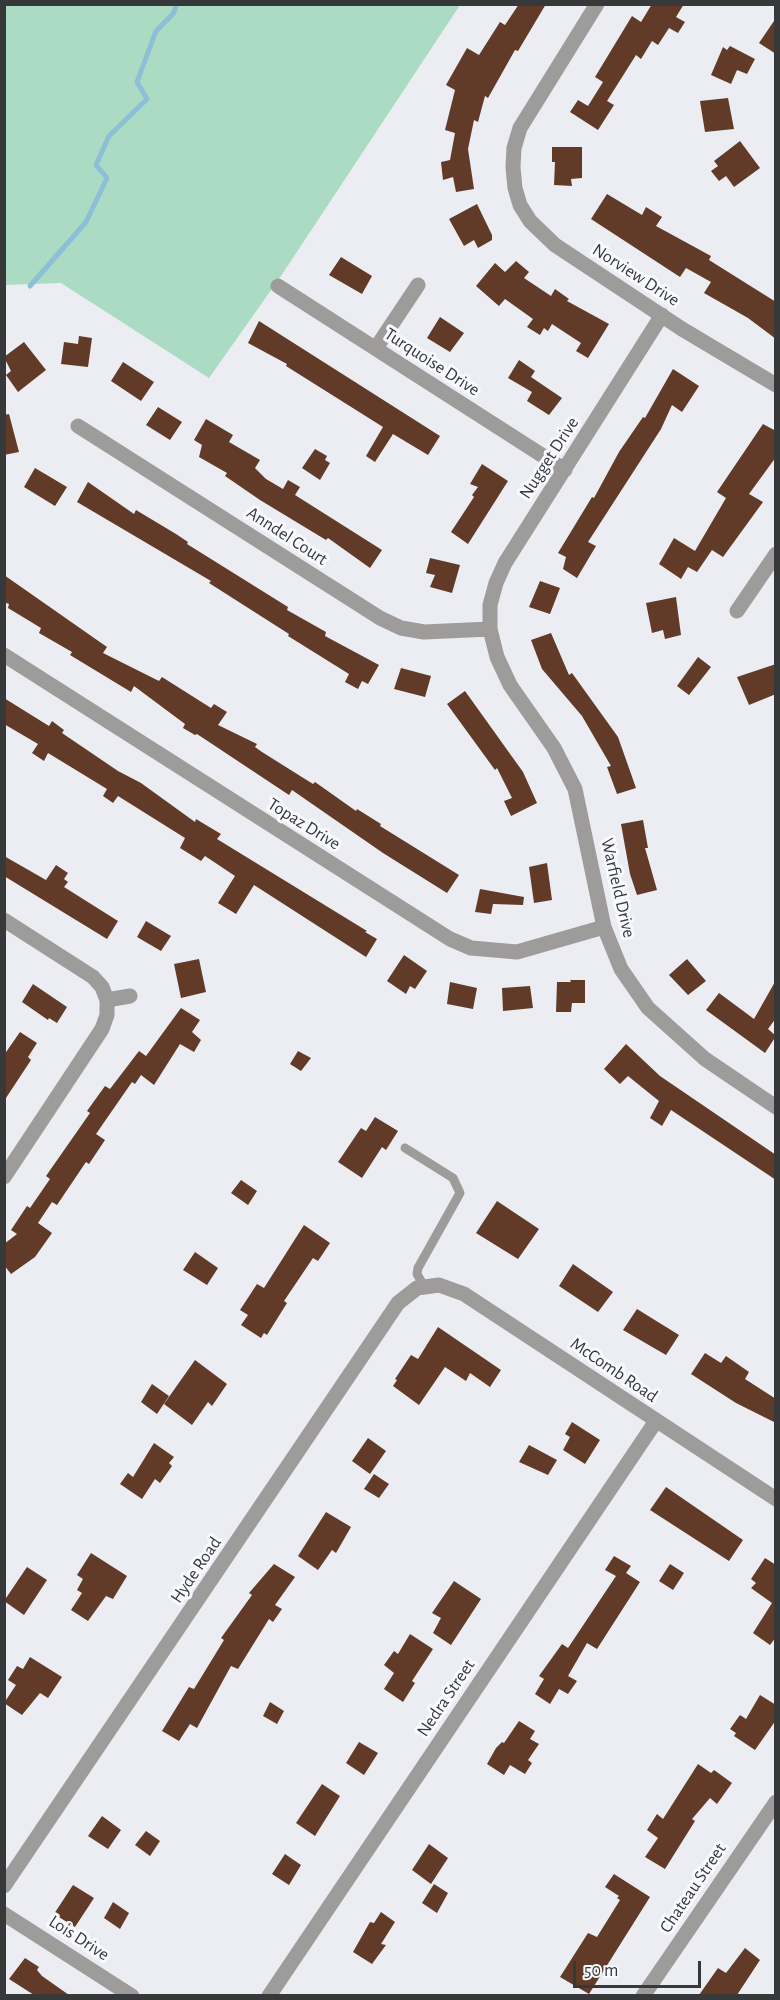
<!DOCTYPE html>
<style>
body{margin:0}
#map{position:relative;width:780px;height:2000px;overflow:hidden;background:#ebedf3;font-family:"Alegreya Sans",sans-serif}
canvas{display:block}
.frame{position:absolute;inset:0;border:6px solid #37383a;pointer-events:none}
.scale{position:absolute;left:573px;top:1961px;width:128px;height:27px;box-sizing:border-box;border:3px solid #37383a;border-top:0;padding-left:8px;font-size:18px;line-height:21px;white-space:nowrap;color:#37383a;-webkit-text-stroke:4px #f9faff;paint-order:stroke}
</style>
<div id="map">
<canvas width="780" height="2000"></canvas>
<div class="frame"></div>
<div class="scale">50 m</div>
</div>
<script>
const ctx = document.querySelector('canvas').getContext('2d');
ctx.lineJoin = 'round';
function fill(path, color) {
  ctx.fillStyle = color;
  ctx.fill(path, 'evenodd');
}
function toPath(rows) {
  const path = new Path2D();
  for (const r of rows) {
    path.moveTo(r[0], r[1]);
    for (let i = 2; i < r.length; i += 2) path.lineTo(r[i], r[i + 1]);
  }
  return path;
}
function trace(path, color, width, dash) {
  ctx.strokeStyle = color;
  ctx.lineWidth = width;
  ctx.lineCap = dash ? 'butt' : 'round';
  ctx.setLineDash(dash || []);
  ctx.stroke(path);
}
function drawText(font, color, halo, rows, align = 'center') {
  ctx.font = font + ' "Alegreya Sans",sans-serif';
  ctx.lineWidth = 6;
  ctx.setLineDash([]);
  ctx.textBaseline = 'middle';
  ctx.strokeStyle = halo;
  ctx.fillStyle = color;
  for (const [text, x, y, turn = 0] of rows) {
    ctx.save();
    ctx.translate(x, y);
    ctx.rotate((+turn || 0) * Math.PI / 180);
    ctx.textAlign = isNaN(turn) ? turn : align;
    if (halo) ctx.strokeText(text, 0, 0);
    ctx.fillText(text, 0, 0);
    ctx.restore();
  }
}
const green = toPath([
 [5,5,460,5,281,276,209,378,61,283,5,285]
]);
const stream = toPath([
 [30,286,86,222,107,178,96,165,109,136,147,99,137,82,156,31,173,14,177,4]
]);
const building = toPath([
 [519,4,546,4,518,51,515,50,488,98,485,96,478,122,474,120,468,149,474,189,456,192,453,177,443,180,441,162,450,160,455,133,445,130,455,90,446,85,467,48,479,55,500,22,505,25],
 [652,4,684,4,676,17,685,22,678,33,669,28,658,45,652,41,641,59,636,55,607,101,614,105,598,130,570,112,578,100,588,106,603,82,595,77,632,16,641,22],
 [776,18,776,54,759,43],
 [730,46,755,59,747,74,737,70,731,84,711,75,723,47,727,50],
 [728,98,734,129,705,132,700,101],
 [740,141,760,168,734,187,726,176,719,181,711,171,718,166,714,161],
 [552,147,582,147,582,178,571,179,572,186,554,185,555,162,552,162],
 [607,194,642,215,646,207,662,217,656,226,711,256,709,260,776,302,776,339,748,318,704,293,711,282,686,268,680,277,591,219],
 [477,204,492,235,492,240,478,248,474,240,464,246,449,219],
 [341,257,372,276,362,294,329,275],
 [516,261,529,272,524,278,551,296,555,289,569,299,567,301,609,324,588,358,576,351,581,343,552,324,548,331,544,328,540,335,527,327,533,319,505,299,499,306,476,286,495,263,505,272],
 [440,317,464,333,450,352,427,338],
 [259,321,440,436,428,455,393,434,375,462,366,456,383,427,286,366,287,364,248,343],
 [79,336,92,338,88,367,61,364,64,342,78,344],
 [24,342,46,370,18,392,6,375,11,371,4,357],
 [519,360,535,371,531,377,562,398,549,415,527,401,532,392,508,378],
 [123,362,154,382,141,401,111,381],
 [673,369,699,386,682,412,672,405,661,429,588,542,596,546,577,578,563,569,566,557,558,553,592,497,594,498,619,452,643,417,645,418],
 [158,407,182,422,170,440,146,425],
 [9,414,19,452,4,455,4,415],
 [206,419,233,435,229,442,260,460,255,468,266,479,283,489,288,480,300,487,295,495,382,550,370,568,328,538,326,540,260,500,225,476,227,473,199,457,202,445,194,440],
 [763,424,776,431,776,457,749,494,763,502,723,557,712,550,697,572,688,567,681,579,659,564,674,538,695,551,726,498,717,492],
 [315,449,327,456,325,460,330,463,320,480,302,468],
 [482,464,508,481,468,544,451,532,474,497,472,495,478,487,470,484],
 [35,468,67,487,55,506,24,487],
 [88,482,134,514,136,510,176,534,188,542,187,544,288,607,287,610,326,632,325,636,379,665,368,684,362,681,358,689,345,682,349,674,288,636,289,634,209,583,211,581,77,502],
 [430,558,460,565,452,593,430,587,435,575,426,573],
 [4,575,107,647,103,653,159,681,162,677,211,708,214,704,227,712,218,725,257,744,255,747,262,752,313,784,315,782,356,811,357,809,381,824,380,826,459,875,447,893,383,853,292,790,289,795,197,734,195,735,183,728,185,724,134,686,131,692,70,655,72,652,39,633,41,628,8,608,9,604,4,602],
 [540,581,560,588,550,614,529,607],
 [676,597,681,635,665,639,663,630,652,633,646,603],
 [551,633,569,675,572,673,618,737,636,788,617,794,607,767,611,766,582,716,542,669,531,640],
 [698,657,711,667,689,695,677,686],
 [776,664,776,694,749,705,737,677],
 [401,668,431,676,425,697,394,689],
 [465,691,523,772,537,803,511,816,504,801,512,798,497,768,495,770,447,704],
 [4,698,49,726,52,721,64,730,62,733,118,771,141,783,195,822,196,819,221,834,217,839,367,931,365,932,377,939,366,957,254,885,236,914,218,903,235,876,205,856,201,861,180,848,185,838,118,796,113,803,103,796,107,789,48,753,44,761,32,753,38,744,4,724],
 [643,820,648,848,645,848,657,890,637,895,630,874,621,824],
 [4,856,46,880,56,865,68,873,64,879,68,882,64,887,118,921,107,939,4,876],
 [547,863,552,900,534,903,529,867],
 [480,889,524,897,523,905,493,904,491,914,475,912],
 [146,921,171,936,161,951,137,937],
 [404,955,427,971,415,989,410,986,406,994,387,981],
 [199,959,206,992,181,998,174,964],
 [687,959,706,981,688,995,669,975],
 [570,980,585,980,585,1003,572,1003,571,1012,556,1012,557,982,571,982],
 [776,980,776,1018,768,1029,776,1036,765,1053,706,1010,719,993,754,1019],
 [450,982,477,988,473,1009,447,1004],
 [33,984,67,1007,57,1023,49,1018,48,1020,22,1002],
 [530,986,533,1008,503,1011,502,988],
 [181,1008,200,1020,192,1032,201,1040,194,1052,180,1044,154,1085,141,1075,135,1084,132,1082,96,1134,105,1140,89,1164,86,1162,57,1205,52,1202,38,1223,52,1233,35,1257,11,1274,4,1265,4,1244,17,1234,11,1230,27,1206,30,1208,50,1179,46,1176,90,1113,87,1111,105,1086,110,1089,139,1051,146,1056],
 [20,1032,37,1043,28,1057,31,1060,4,1101,4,1055],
 [626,1044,660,1076,776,1155,776,1180,671,1110,662,1126,650,1118,659,1101,628,1076,620,1084,604,1069],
 [298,1051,311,1058,301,1071,290,1064],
 [375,1117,398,1131,386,1150,382,1147,362,1178,338,1162,361,1128,366,1131],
 [241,1180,257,1191,248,1205,231,1193],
 [497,1201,539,1229,518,1259,476,1233],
 [304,1225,330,1243,318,1261,313,1258,284,1301,287,1303,267,1335,264,1333,261,1338,241,1325,248,1315,240,1310,257,1284,264,1288],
 [195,1252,218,1268,207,1285,183,1270],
 [573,1264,613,1292,598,1312,559,1286],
 [637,1309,679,1335,666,1355,623,1330],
 [438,1327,501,1370,490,1387,470,1373,466,1381,445,1367,419,1405,393,1386,397,1380,395,1379,411,1355,418,1359],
 [705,1353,721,1363,726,1356,749,1372,745,1379,776,1399,776,1423,736,1403,691,1374],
 [195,1360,227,1384,212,1406,208,1402,192,1425,164,1404],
 [152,1384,169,1396,157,1414,141,1402],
 [572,1422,600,1440,585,1464,563,1450,570,1437,565,1434],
 [368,1438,386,1451,370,1474,352,1461],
 [154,1443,174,1457,169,1463,172,1466,160,1483,155,1479,142,1499,120,1484,128,1473,133,1477],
 [529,1445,557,1460,548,1475,519,1462],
 [374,1474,389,1484,379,1498,364,1489],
 [666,1487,743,1540,729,1561,650,1510],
 [326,1512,351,1527,336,1553,332,1550,318,1570,298,1556],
 [91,1553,127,1576,113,1599,106,1596,88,1621,71,1610,82,1593,77,1590,83,1579,77,1575],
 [614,1556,631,1566,626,1573,640,1582,597,1649,587,1643,568,1676,577,1681,568,1694,559,1689,550,1704,535,1694,544,1679,539,1676,562,1644,568,1648,616,1576,605,1570],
 [765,1558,776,1565,776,1637,770,1645,753,1633,772,1603,751,1588,756,1583,751,1579],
 [274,1564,295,1577,275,1605,282,1609,273,1622,269,1619,238,1669,231,1666,197,1728,190,1724,179,1741,162,1731,189,1687,194,1689,224,1640,221,1638,252,1595,249,1593],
 [670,1564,684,1573,673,1590,659,1581],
 [27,1567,47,1580,24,1615,4,1601],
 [454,1581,481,1599,451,1645,433,1633,441,1618,432,1613],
 [410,1634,433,1649,412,1681,415,1683,403,1702,384,1689,394,1673,384,1665,394,1651,398,1654],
 [30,1657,62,1677,48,1698,40,1693,22,1715,4,1703,16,1685,8,1680,17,1666,23,1669],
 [760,1695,776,1705,776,1720,755,1750,734,1736,736,1733,730,1729,740,1715,746,1719],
 [270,1702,284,1711,277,1724,263,1716],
 [519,1721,535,1731,530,1739,539,1744,528,1760,532,1763,525,1774,510,1765,504,1775,487,1764,496,1748,502,1742,504,1743],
 [359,1742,378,1753,364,1775,346,1763],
 [698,1764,711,1773,714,1770,732,1783,717,1804,710,1798,692,1819,695,1821,665,1869,645,1857,658,1838,647,1830,657,1814,663,1819],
 [322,1784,340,1796,315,1836,296,1823],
 [102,1816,121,1830,108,1849,88,1836],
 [146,1831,160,1841,150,1856,135,1845],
 [429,1844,448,1858,431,1884,412,1870],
 [285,1854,301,1865,289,1885,272,1874],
 [614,1874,650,1897,589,1994,560,1977,588,1933,597,1937,620,1900,617,1898,619,1896,605,1887],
 [434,1884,448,1893,437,1913,422,1903],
 [73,1885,94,1898,75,1927,54,1914],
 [113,1902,129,1913,120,1929,104,1918],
 [381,1912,395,1922,381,1944,386,1945,372,1964,353,1952,370,1922,374,1923],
 [745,1948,760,1960,737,1995,699,1995,718,1968,726,1973],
 [25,1958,39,1967,37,1970,42,1976,69,1995,34,1995,9,1979]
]);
const service = toPath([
 [405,1148,453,1178,460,1193,418,1268,417,1274,424,1286]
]);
const minor = toPath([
 [597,4,520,128,514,148,513,167,515,188,520,205,530,221,555,245,682,329,776,385],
 [278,286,565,470],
 [662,315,505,563,496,583,490,605,490,629,497,657,510,685,554,748,575,789,604,927,621,969,648,1008,705,1059,776,1107],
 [376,348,418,285],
 [78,426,380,618,401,628,424,632,490,629],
 [737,611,776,554],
 [4,655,450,939,471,948,517,952,604,927],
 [4,920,93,977,102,987,107,1000,107,1015,102,1029,4,1177],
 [107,1000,130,996],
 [4,1886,398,1303,417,1288,439,1285,464,1294,776,1499],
 [4,1914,132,1996],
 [269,1996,656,1421],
 [643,1996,776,1802]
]);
const streetNames = [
 ["Norview Drive",636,275,33],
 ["Turquoise Drive",432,362,33],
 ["Nugget Drive",549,458,-57],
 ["Anndel Court",287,536,33],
 ["Topaz Drive",304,824,32],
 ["Warfield Drive",618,888,77],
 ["McComb Road",614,1370,34],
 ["Hyde Road",196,1570,-56],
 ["Nedra Street",446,1698,-56],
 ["Chateau Street",693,1888,-56],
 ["Lois Drive",79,1938,33]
];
fill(green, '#abdbc3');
trace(stream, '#8dc0d7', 5);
fill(building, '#613b27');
trace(service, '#9e9b9b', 9);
trace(minor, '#9e9b9b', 15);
drawText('18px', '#37383a', '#f9faff', streetNames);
</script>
